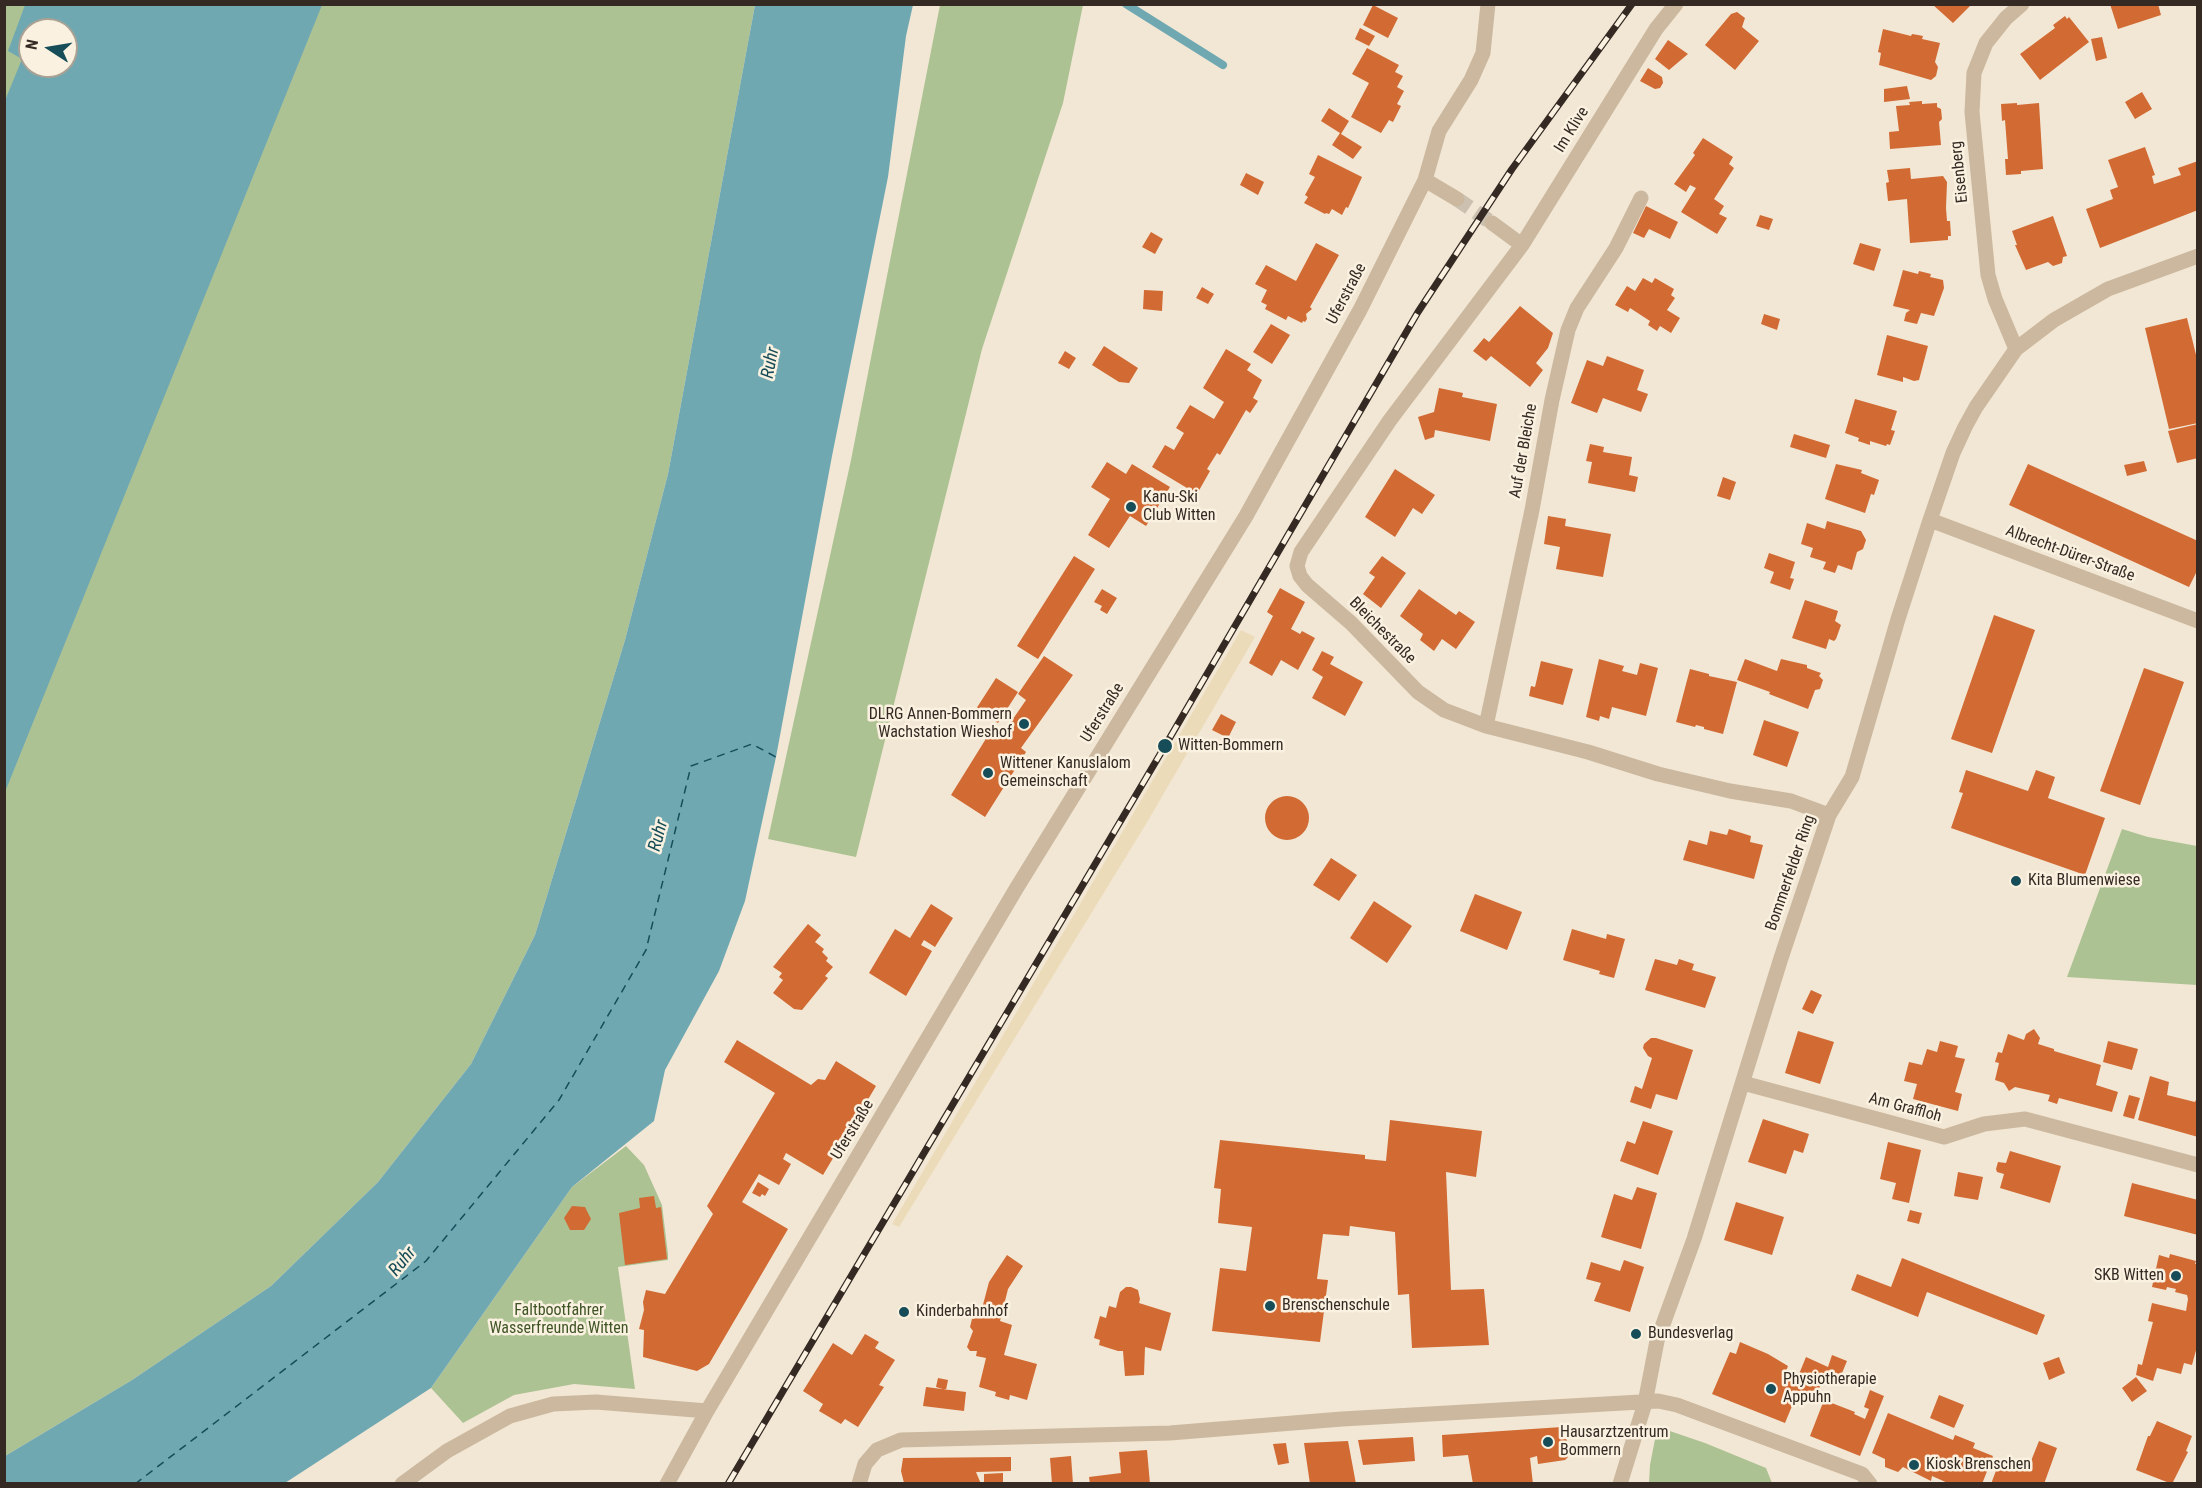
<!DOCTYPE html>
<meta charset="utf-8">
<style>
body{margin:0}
#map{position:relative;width:2202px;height:1488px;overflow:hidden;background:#f2e7d4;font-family:"Roboto Condensed",sans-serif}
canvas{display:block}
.frame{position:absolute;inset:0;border:6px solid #342a23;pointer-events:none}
.north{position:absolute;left:18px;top:18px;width:60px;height:60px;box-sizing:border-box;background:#faf1e0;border:2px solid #aba194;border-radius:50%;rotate:282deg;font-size:16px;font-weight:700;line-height:24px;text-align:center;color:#342a23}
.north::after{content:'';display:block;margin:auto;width:21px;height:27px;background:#164d58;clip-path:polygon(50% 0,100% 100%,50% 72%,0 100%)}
</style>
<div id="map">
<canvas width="2202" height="1488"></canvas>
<div class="frame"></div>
<div class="north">N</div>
</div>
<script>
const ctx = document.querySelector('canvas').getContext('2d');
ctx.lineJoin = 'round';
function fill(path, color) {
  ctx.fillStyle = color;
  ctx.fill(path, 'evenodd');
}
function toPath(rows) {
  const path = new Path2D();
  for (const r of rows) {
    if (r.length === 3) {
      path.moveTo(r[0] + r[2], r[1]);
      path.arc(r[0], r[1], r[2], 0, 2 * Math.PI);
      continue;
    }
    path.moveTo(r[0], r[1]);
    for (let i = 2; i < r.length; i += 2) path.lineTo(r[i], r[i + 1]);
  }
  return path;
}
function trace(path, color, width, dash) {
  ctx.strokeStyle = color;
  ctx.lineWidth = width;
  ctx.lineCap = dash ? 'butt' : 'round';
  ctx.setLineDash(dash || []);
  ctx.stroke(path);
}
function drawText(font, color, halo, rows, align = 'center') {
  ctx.font = font + ' "Roboto Condensed",sans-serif';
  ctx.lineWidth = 5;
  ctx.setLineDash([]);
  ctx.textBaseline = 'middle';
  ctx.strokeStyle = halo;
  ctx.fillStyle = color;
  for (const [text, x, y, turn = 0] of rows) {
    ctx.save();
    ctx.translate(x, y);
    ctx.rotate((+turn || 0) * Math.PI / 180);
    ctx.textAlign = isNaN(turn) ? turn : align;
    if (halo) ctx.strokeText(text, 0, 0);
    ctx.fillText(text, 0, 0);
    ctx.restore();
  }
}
const green = toPath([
 [4,5,755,5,668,474,625,640,535,935,471,1064,378,1182,271,1286,132,1380,5,1456],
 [30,30,66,30,66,66,30,66],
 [940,5,1083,5,1063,103,982,349,856,857,768,839,851,460],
 [2122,829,2148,837,2197,846,2197,985,2067,977],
 [626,1146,644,1165,662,1205,668,1254,668,1260,618,1267,635,1389,574,1384,514,1395,463,1423,431,1388,572,1187],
 [1661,1428,1705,1443,1766,1468,1772,1483,1649,1483,1650,1465,1656,1434]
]);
const plaza = toPath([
 [1241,630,1255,637,1146,824,899,1227,892,1224]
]);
const water = toPath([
 [25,5,322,5,5,792,4,103,22,59,8,51],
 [30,30,66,30,66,66,30,66],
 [755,5,913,5,906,36,888,177,832,456,776,757,745,901,719,971,665,1070,654,1121,572,1187,431,1388,285,1483,5,1483,5,1456,132,1380,271,1286,378,1182,471,1064,535,935,625,640,668,474]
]);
const stream = toPath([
 [1126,4,1223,65]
]);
const ferry = toPath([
 [135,1484,426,1261,559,1100,646,950,691,766,752,744,776,757]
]);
const building = toPath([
 [1932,4,1972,4,1953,23],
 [2110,4,2158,4,2161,15,2118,29],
 [1373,5,1398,18,1388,38,1363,25],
 [1737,12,1745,18,1742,27,1759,41,1735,70,1705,45,1731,14],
 [2065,16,2067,19,2069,17,2089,42,2040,80,2020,54,2055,28,2053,25],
 [1360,28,1375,36,1369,46,1355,39],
 [1883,29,1911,36,1912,34,1918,35,1923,36,1922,39,1940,43,1935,62,1938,67,1936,76,1931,80,1879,65,1881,53,1878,52],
 [2102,37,2107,58,2096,61,2091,39],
 [1668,40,1688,54,1669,70,1655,59],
 [1367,48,1399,65,1395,72,1403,76,1397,87,1404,91,1397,104,1401,106,1393,122,1389,120,1381,133,1351,117,1369,83,1352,74],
 [1648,68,1662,77,1663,83,1660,88,1655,89,1640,81],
 [1907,86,1910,99,1884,102,1884,89],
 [2142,92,2152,109,2135,119,2125,102],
 [1922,101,1922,104,1937,103,1937,107,1941,109,1942,119,1939,122,1941,145,1890,149,1889,132,1899,131,1896,106,1910,105,1909,102],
 [2017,103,2017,105,2039,103,2043,169,2021,171,2021,174,2006,175,2005,159,2008,159,2005,120,2002,121,2001,104],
 [1329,108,1349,121,1341,134,1362,147,1353,159,1332,145,1340,133,1321,121],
 [1703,138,1733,157,1729,164,1734,168,1714,199,1724,206,1719,214,1727,218,1717,234,1681,212,1696,188,1690,185,1686,192,1674,184,1695,155,1693,153],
 [2145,147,2155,175,2152,176,2154,184,2181,175,2178,168,2198,161,2198,210,2100,248,2086,209,2113,199,2110,190,2118,187,2108,160],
 [1318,155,1362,177,1348,208,1346,207,1342,215,1332,209,1329,214,1326,213,1325,214,1304,203,1308,197,1305,195,1315,177,1309,174],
 [1910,168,1911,179,1943,176,1947,182,1946,208,1947,221,1950,221,1951,236,1948,236,1948,240,1910,243,1907,199,1888,201,1886,183,1889,182,1887,170],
 [1246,173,1264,182,1258,195,1240,185],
 [1646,206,1678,222,1670,239,1649,229,1644,238,1633,233],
 [1760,215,1773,219,1769,230,1756,226],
 [2053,216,2067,256,2063,257,2062,263,2053,266,2048,262,2026,270,2015,245,2017,245,2012,231],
 [1151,232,1163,239,1155,254,1142,247],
 [1316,243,1339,255,1310,307,1312,309,1306,314,1307,319,1305,322,1303,321,1302,323,1288,316,1286,320,1265,309,1267,305,1261,302,1267,290,1255,284,1266,265,1296,281],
 [1860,243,1881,249,1874,271,1853,264],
 [1903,270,1918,274,1919,271,1931,274,1930,277,1943,280,1944,288,1934,316,1921,313,1917,324,1904,321,1906,313,1910,310,1893,306],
 [1643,278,1652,283,1655,278,1674,289,1671,295,1675,298,1667,310,1680,318,1671,333,1660,326,1657,331,1648,325,1650,321,1630,308,1628,312,1615,305,1627,286,1635,291],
 [1202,287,1214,294,1208,304,1196,298],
 [1144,290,1163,291,1162,311,1143,309],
 [1520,306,1553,333,1548,348,1536,363,1543,370,1530,387,1491,356,1486,361,1473,351,1484,338,1489,342],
 [1764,314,1780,319,1777,330,1761,324],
 [2187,318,2198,363,2198,423,2169,429,2145,328],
 [1271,324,1290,335,1272,364,1253,352],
 [1887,335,1928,346,1919,380,1914,381,1903,377,1903,382,1877,375],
 [1104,346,1138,368,1129,383,1119,382,1092,365],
 [1226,349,1251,364,1247,370,1262,380,1253,398,1258,401,1250,413,1246,410,1220,455,1217,453,1207,469,1210,471,1197,494,1152,467,1165,445,1174,450,1184,433,1176,428,1190,405,1214,419,1224,402,1203,388],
 [1065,351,1076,358,1069,369,1058,363],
 [1607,356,1644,370,1637,390,1648,394,1641,412,1603,398,1597,413,1571,403,1587,360,1603,366],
 [1439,388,1463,393,1462,397,1497,404,1490,441,1435,430,1434,437,1425,440,1418,417,1434,412],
 [1855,399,1897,411,1891,430,1895,431,1890,445,1887,444,1886,446,1870,441,1870,445,1858,441,1859,438,1845,433],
 [2198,424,2198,458,2177,463,2168,431],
 [1794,434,1830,445,1826,458,1790,447],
 [1590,444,1604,447,1603,452,1632,457,1629,475,1638,477,1635,492,1588,483,1592,462,1586,461],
 [2144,461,2147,471,2127,476,2124,465],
 [1107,462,1126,474,1132,464,1170,487,1146,526,1130,516,1109,548,1088,535,1110,499,1091,487],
 [1836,464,1862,470,1861,473,1879,480,1874,495,1871,494,1865,513,1825,499],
 [2028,464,2198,541,2198,569,2189,587,2009,505],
 [1395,469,1435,495,1422,514,1413,508,1395,537,1365,517],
 [1723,477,1736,482,1730,500,1717,496],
 [1548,516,1566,519,1565,526,1611,534,1603,577,1556,569,1560,547,1544,544],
 [1827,521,1861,531,1866,540,1863,549,1857,552,1852,570,1838,565,1835,573,1823,569,1826,562,1810,557,1813,548,1801,544,1807,523,1825,529],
 [1769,553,1795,562,1790,578,1794,579,1790,590,1770,583,1774,572,1764,568],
 [1074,556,1095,569,1038,659,1017,646],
 [1382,556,1406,573,1381,608,1363,594,1375,577,1369,573],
 [1280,588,1305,602,1291,629,1300,634,1302,631,1315,638,1298,670,1281,660,1272,676,1249,663,1273,616,1267,612],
 [1102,589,1117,598,1107,614,1100,610,1102,606,1094,602],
 [1419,589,1456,615,1459,611,1475,622,1456,649,1442,639,1434,651,1420,640,1423,634,1400,616],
 [1805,600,1838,611,1835,621,1841,625,1836,639,1834,641,1829,639,1826,649,1792,638],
 [1994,615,2035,630,1992,753,1951,739],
 [1322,651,1334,657,1330,664,1363,682,1345,716,1312,698,1323,677,1312,670],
 [1044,656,1073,675,1021,748,1026,752,985,817,951,795,992,729,1002,735,1026,700,1018,694],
 [1599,659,1624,666,1622,671,1637,675,1640,663,1658,668,1646,716,1612,707,1609,719,1600,716,1599,721,1586,717],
 [1745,659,1777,671,1781,659,1807,665,1807,668,1821,673,1819,676,1823,680,1820,689,1815,690,1808,709,1769,694,1770,692,1737,680],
 [1541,661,1573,669,1563,705,1529,696,1531,686,1535,687],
 [2144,668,2184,682,2140,805,2100,791],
 [1690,669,1709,674,1709,676,1737,682,1723,734,1704,729,1704,727,1696,725,1695,727,1676,722],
 [996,678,1018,692,998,723,976,709],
 [1221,714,1236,722,1228,738,1212,730],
 [1764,720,1799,732,1787,767,1753,755],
 [1966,770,2028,791,2036,770,2055,777,2048,798,2105,818,2085,875,1951,828,1963,793,1959,792],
 [1287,818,22],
 [1729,829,1751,836,1750,842,1763,845,1754,879,1683,860,1689,840,1707,845,1710,831,1727,835],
 [1331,858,1357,875,1339,901,1313,885],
 [1475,894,1522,912,1507,950,1460,931],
 [1374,901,1412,926,1387,963,1350,938],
 [931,904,953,918,935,947,924,940,921,945,932,951,906,996,869,973,895,929,910,938],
 [808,924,821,935,815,942,824,949,822,952,828,958,826,961,833,967,825,976,828,978,802,1010,794,1009,773,993,783,980,779,977,782,973,773,967],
 [1572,929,1606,939,1607,934,1625,939,1614,978,1599,974,1600,971,1563,960],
 [1655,959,1677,965,1679,959,1694,964,1692,970,1716,977,1705,1008,1645,990],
 [1811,990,1822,995,1813,1014,1802,1009],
 [2034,1029,2040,1038,2038,1044,2054,1049,2054,1051,2101,1065,2096,1085,2118,1092,2112,1112,2059,1098,2057,1104,2048,1101,2050,1095,2015,1087,2009,1091,2004,1083,1995,1080,1999,1063,1995,1062,1998,1052,2002,1053,2008,1034,2024,1040,2026,1034],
 [1798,1031,1834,1042,1820,1084,1785,1073],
 [1651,1038,1656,1038,1693,1050,1677,1100,1656,1094,1651,1109,1630,1102,1635,1086,1642,1089,1652,1058,1648,1056,1643,1048,1644,1044],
 [737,1040,811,1085,818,1079,825,1080,836,1061,876,1086,823,1175,786,1153,783,1159,791,1164,779,1185,759,1174,742,1202,788,1229,709,1364,697,1371,643,1357,644,1330,639,1329,644,1310,643,1302,646,1290,665,1294,713,1214,707,1206,775,1093,724,1062],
 [1940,1041,1958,1046,1955,1057,1965,1059,1955,1092,1962,1094,1958,1111,1913,1099,1917,1084,1904,1081,1909,1062,1922,1065,1927,1049,1937,1052],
 [2108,1041,2138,1049,2132,1070,2103,1062],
 [2150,1076,2169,1082,2167,1095,2195,1102,2198,1095,2198,1137,2138,1120],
 [2129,1095,2140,1098,2134,1119,2123,1116],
 [1763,1119,1809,1134,1803,1153,1794,1150,1786,1174,1748,1162],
 [1390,1120,1482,1131,1476,1177,1446,1172,1451,1290,1484,1289,1489,1345,1412,1348,1409,1294,1398,1295,1395,1232,1350,1226,1349,1236,1323,1234,1317,1279,1328,1280,1320,1342,1212,1331,1220,1268,1246,1271,1252,1227,1218,1223,1221,1189,1214,1188,1220,1140,1365,1155,1365,1159,1386,1161],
 [1643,1121,1673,1131,1658,1175,1620,1161,1627,1141,1635,1144],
 [1888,1142,1921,1150,1909,1203,1892,1199,1896,1183,1880,1179],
 [2010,1151,2061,1166,2050,1203,2000,1188,2004,1174,1997,1172,1996,1169,1998,1162,2006,1163],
 [1958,1172,1983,1177,1978,1200,1954,1196],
 [758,1182,769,1189,765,1196,762,1194,760,1197,752,1193],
 [2132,1183,2198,1200,2198,1235,2124,1216],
 [1637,1187,1657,1193,1641,1249,1601,1237,1614,1194,1632,1200],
 [654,1196,656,1208,661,1207,667,1259,625,1265,619,1213,640,1208,639,1198],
 [1736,1202,1784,1217,1772,1255,1724,1240],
 [572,1206,585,1207,591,1219,584,1230,570,1230,564,1218],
 [1910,1210,1922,1213,1919,1224,1907,1221],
 [2170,1254,2196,1261,2195,1264,2198,1264,2198,1343,2192,1365,2184,1363,2181,1374,2157,1368,2153,1381,2136,1375,2138,1364,2142,1365,2153,1322,2148,1321,2152,1303,2186,1311,2188,1299,2187,1295,2175,1292,2176,1289,2167,1287,2166,1290,2152,1287,2159,1255,2169,1258],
 [1007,1255,1023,1266,1008,1289,1000,1321,1012,1325,1004,1355,1037,1364,1027,1400,1010,1395,1009,1400,995,1396,996,1392,979,1387,986,1358,976,1356,977,1351,970,1351,967,1347,973,1331,970,1327,972,1319,976,1318,977,1316,980,1316,989,1282],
 [1902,1258,2045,1315,2037,1335,1927,1292,1918,1317,1851,1290,1857,1274,1891,1287],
 [1624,1260,1644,1267,1630,1312,1594,1301,1601,1283,1586,1279,1591,1262,1620,1271],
 [1131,1287,1138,1290,1140,1299,1139,1303,1171,1313,1161,1351,1145,1347,1144,1375,1125,1376,1123,1351,1118,1351,1099,1345,1100,1340,1094,1338,1100,1316,1106,1318,1109,1306,1116,1308,1120,1292,1126,1287],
 [865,1334,879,1342,875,1348,895,1360,879,1385,884,1387,858,1427,845,1419,841,1424,819,1411,823,1404,803,1391,833,1343,852,1355],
 [1740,1342,1768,1354,1788,1366,1785,1374,1797,1379,1806,1357,1828,1367,1832,1355,1847,1361,1837,1385,1823,1379,1814,1401,1797,1394,1785,1423,1712,1394,1730,1352,1736,1354],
 [2059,1357,2065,1373,2049,1380,2043,1363],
 [2136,1377,2147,1391,2132,1402,2122,1388],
 [938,1378,948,1380,946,1390,936,1387],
 [926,1387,966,1392,964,1411,923,1406],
 [1870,1390,1884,1396,1860,1456,1810,1436,1824,1400,1855,1412,1854,1414,1865,1419,1869,1409,1864,1407],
 [1939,1395,1964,1405,1954,1428,1930,1418],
 [1888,1413,1953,1440,1955,1435,1975,1443,1973,1448,1993,1456,1982,1484,1950,1484,1932,1476,1931,1481,1903,1467,1898,1472,1885,1467,1885,1459,1872,1453],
 [2157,1421,2192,1436,2186,1451,2188,1452,2172,1484,2136,1470,2148,1436,2150,1436],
 [1562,1427,1566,1431,1568,1457,1565,1460,1538,1464,1537,1456,1530,1458,1533,1484,1473,1484,1468,1455,1443,1457,1442,1435],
 [1413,1437,1415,1461,1363,1465,1358,1440],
 [1348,1441,1356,1484,1310,1484,1304,1443],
 [2039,1441,2057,1448,2044,1484,1991,1484,2000,1460,2027,1471],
 [1286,1443,1289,1463,1278,1465,1273,1444],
 [1147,1450,1150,1484,1090,1484,1089,1477,1121,1473,1119,1452],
 [1071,1456,1073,1484,1052,1484,1050,1458],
 [1011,1457,1011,1471,976,1472,981,1484,908,1484,904,1483,901,1471,903,1458],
 [1003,1473,1003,1484,984,1484,984,1474]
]);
const streetTunnel = toPath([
 [1457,199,1492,223]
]);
const street = toPath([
 [1676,4,1656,29,1522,245,1390,420,1301,552,1297,566,1300,576,1307,585,1351,623,1418,692,1444,710,1486,726,1588,752,1658,774,1730,791,1791,801,1829,815],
 [1425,180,1457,199],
 [1492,223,1522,245],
 [2016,349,1995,299,1988,275,1972,112,1974,73,1986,43,2006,18,2022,4],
 [1930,520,2198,621],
 [1486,726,1532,510,1552,400,1568,330,1577,308,1616,248,1641,198],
 [1743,1083,1944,1137,1984,1124,2025,1119,2198,1165],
 [402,1484,447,1451,510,1416,553,1404,596,1402,707,1411],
 [667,1484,707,1411,1016,889,1246,516,1360,310,1425,180,1439,131,1471,80,1483,53,1488,4],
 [859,1484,865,1464,877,1450,901,1440,1170,1433,1342,1419,1658,1401,1677,1405,1862,1474,1870,1484],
 [1620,1484,1645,1403,1657,1341,1694,1239,1781,958,1829,815,1852,777,1898,619,1930,520,1953,453,1965,427,1976,407,2016,349,2054,320,2108,289,2198,256]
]);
const rail = toPath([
 [728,1484,1165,746,1418,312,1512,169,1632,4]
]);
const markers = [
 [1131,507,6,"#164d58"],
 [1024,724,6,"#164d58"],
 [1165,746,8,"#164d58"],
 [988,773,6,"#164d58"],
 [2016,881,6,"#164d58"],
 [2176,1276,6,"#164d58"],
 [1270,1306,6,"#164d58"],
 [904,1312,6,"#164d58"],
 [1636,1334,6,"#164d58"],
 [1771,1389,6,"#164d58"],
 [1548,1442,6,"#164d58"],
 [1914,1465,6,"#164d58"]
];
const streetNames = [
 ["Im Klive",1572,130,-58],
 ["Eisenberg",1960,172,-96],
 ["Uferstraße",1347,294,-62],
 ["Auf der Bleiche",1524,451,-80],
 ["Albrecht-Dürer-Straße",2070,554,20],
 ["Bleichestraße",1382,631,45],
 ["Uferstraße",1103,713,-58],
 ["Bommerfelder Ring",1791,873,-71],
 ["Am Graffloh",1905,1108,15],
 ["Uferstraße",853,1130,-59]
];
const poiNames = [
 ["Kanu-Ski",1143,498],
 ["Club Witten",1143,516],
 ["DLRG Annen-Bommern",1012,715,"right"],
 ["Wachstation Wieshof",1012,733,"right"],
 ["Witten-Bommern",1178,746],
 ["Wittener Kanuslalom",1000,764],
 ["Gemeinschaft",1000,782],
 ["Kita Blumenwiese",2028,881],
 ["SKB Witten",2164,1276,"right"],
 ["Brenschenschule",1282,1306],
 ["Kinderbahnhof",916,1312],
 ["Bundesverlag",1648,1334],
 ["Physiotherapie",1783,1380],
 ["Appuhn",1783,1398],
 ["Hausarztzentrum",1560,1433],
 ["Bommern",1560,1451],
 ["Kiosk Brenschen",1926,1465]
];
const parkNames = [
 ["Faltbootfahrer",559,1311],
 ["Wasserfreunde Witten",559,1329]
];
const waterNames = [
 ["Ruhr",771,363,-79],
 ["Ruhr",659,836,-75],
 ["Ruhr",403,1262,-51]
];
fill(green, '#adc293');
fill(plaza, '#ecdbb9');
fill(water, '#70a8b2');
trace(stream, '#70a8b2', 8);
trace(ferry, '#164d58', 1.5, [8, 6]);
fill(building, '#d16a33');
trace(streetTunnel, '#ccc1b1', 15, [15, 8]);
trace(street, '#cbb89f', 15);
trace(rail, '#342a23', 7);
trace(rail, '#faf1e0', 4.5, [14]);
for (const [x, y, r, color] of markers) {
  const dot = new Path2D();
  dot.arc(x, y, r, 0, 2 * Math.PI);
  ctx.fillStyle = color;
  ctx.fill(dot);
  trace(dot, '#faf1e0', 2);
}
drawText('16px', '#342a23', '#faf1e0', streetNames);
drawText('16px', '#342a23', '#faf1e0', poiNames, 'left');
drawText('16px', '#3e5425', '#faf1e0', parkNames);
drawText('italic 18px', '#164d58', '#faf1e0', waterNames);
</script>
